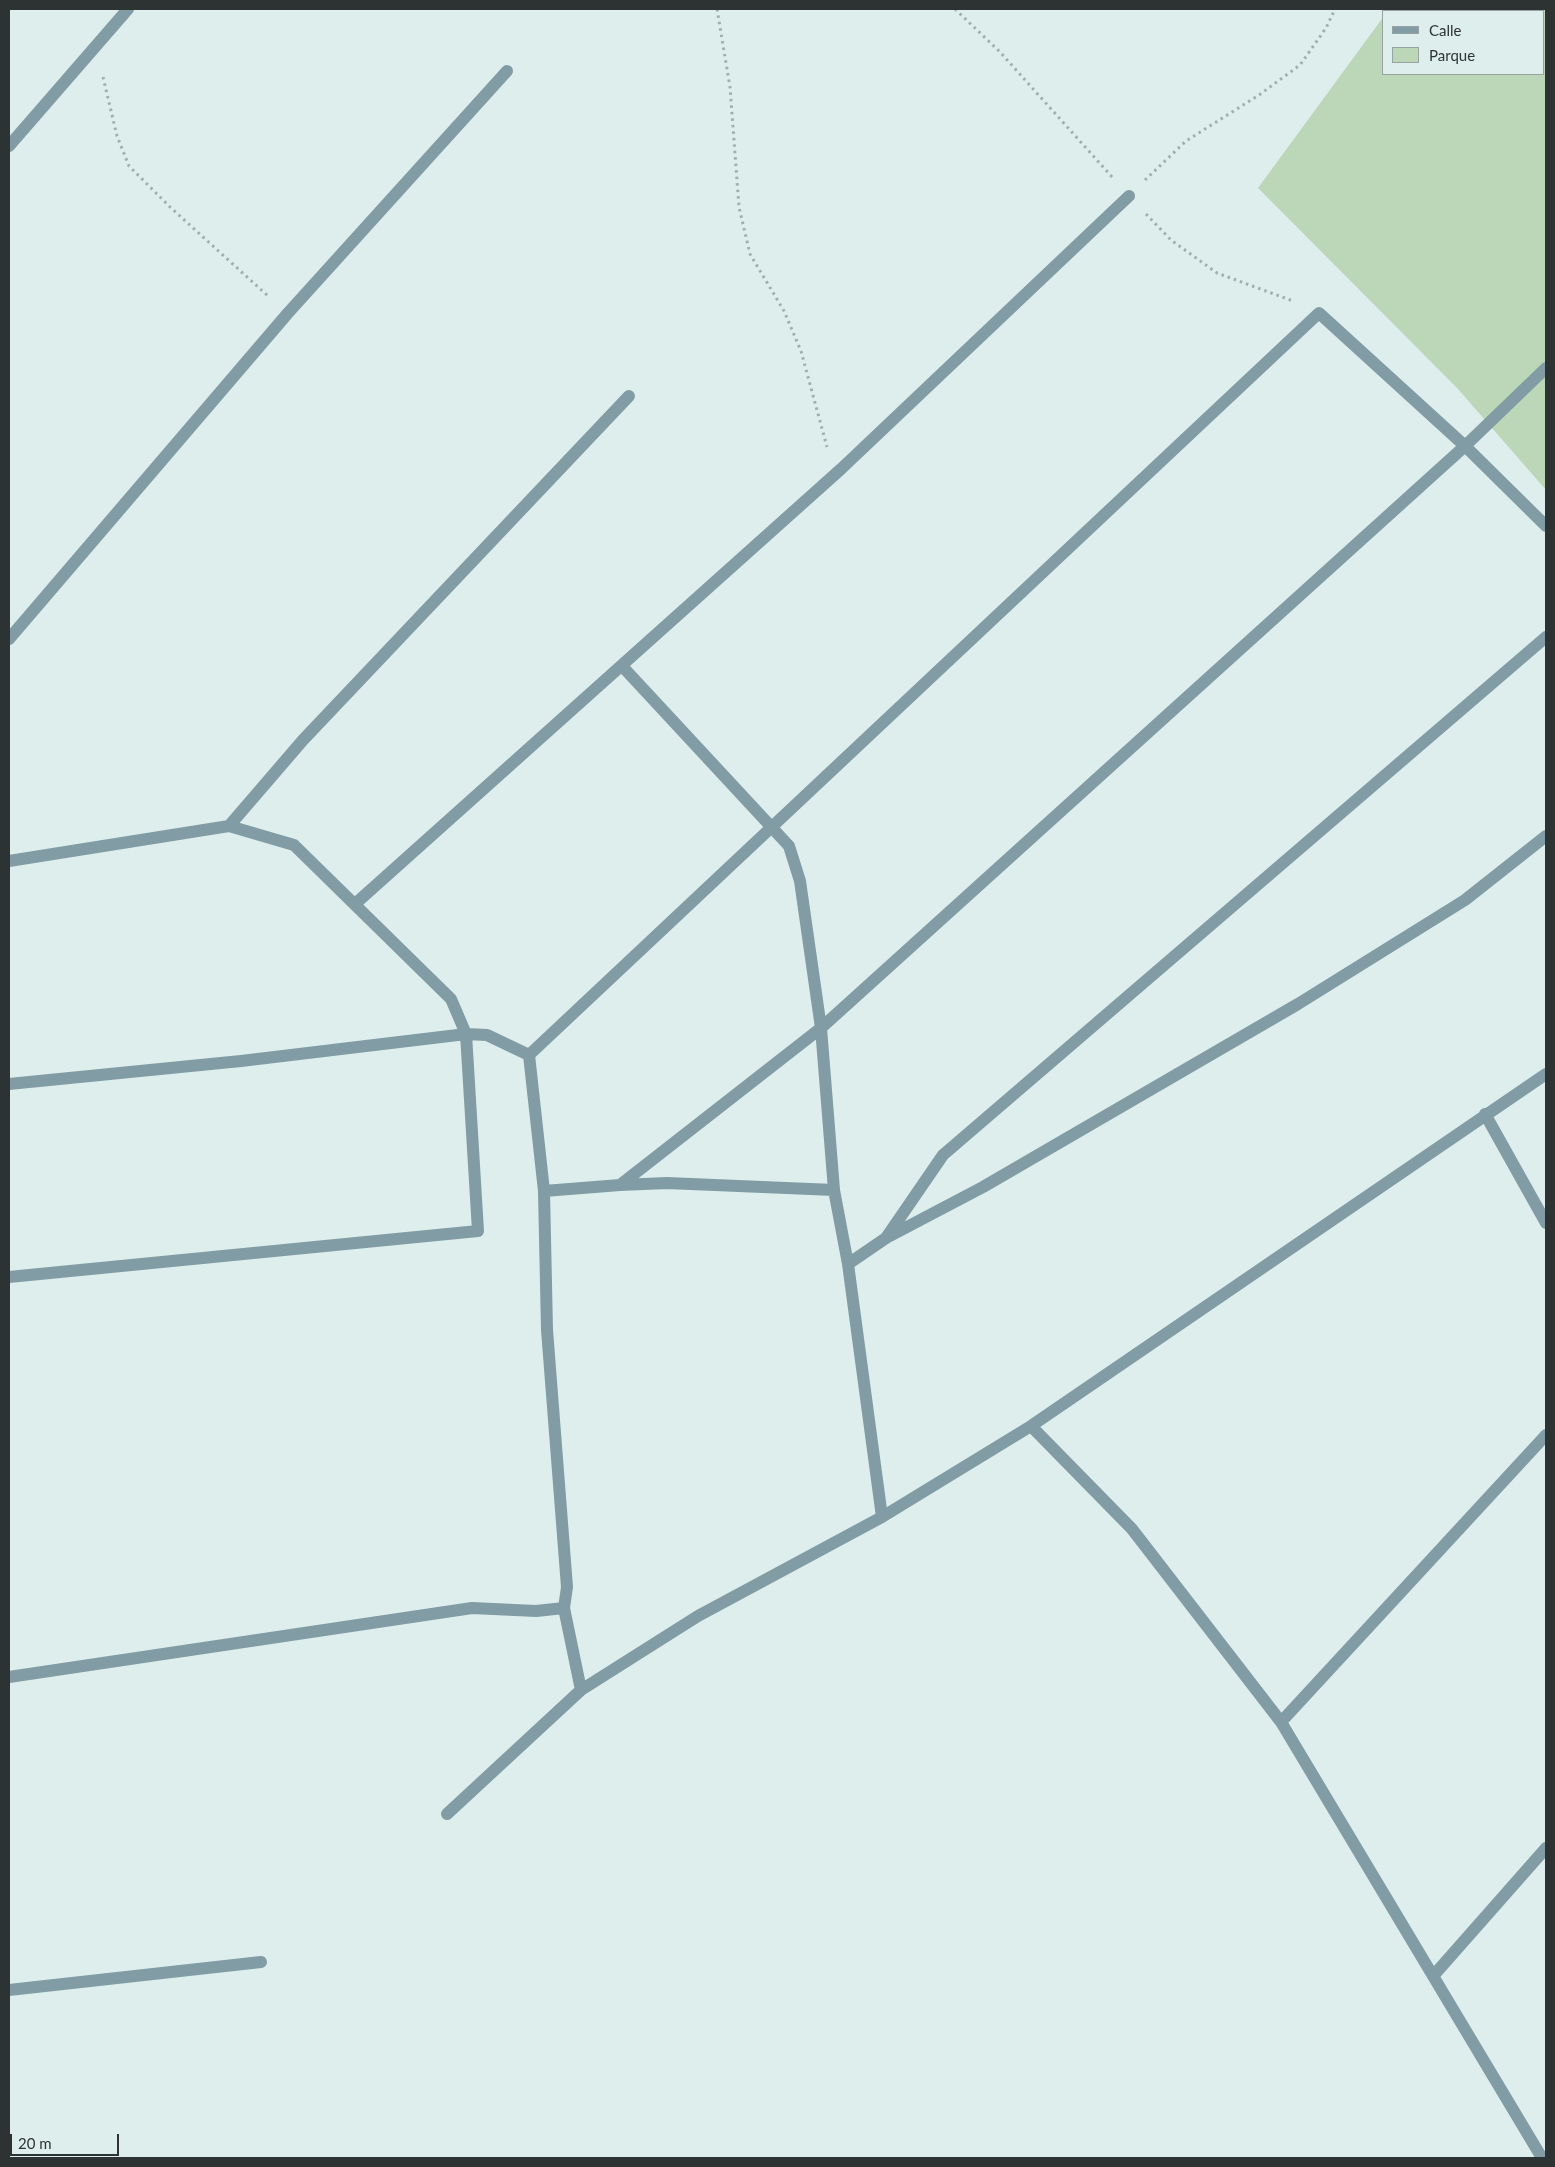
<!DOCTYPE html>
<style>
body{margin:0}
#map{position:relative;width:1555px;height:2167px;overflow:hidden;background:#deeeed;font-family:Lato,sans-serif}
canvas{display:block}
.frame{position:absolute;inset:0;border:10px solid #2c3332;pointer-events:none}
.legend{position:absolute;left:1382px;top:10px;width:162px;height:65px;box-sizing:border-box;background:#deeeed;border:1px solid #97a3a2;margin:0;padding:6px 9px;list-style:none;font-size:15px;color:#2c3332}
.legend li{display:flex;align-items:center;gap:10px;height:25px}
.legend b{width:25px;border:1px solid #97a3a2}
.scale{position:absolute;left:10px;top:2134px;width:109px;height:22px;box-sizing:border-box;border:2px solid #2c3332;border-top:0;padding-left:6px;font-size:15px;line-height:18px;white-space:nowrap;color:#2c3332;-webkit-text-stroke:4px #deeeed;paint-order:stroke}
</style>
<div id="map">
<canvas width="1555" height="2167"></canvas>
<div class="frame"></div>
<ul class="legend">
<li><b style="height:6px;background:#819ca4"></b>Calle</li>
<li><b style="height:14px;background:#bbd7b8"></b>Parque</li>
</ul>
<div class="scale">20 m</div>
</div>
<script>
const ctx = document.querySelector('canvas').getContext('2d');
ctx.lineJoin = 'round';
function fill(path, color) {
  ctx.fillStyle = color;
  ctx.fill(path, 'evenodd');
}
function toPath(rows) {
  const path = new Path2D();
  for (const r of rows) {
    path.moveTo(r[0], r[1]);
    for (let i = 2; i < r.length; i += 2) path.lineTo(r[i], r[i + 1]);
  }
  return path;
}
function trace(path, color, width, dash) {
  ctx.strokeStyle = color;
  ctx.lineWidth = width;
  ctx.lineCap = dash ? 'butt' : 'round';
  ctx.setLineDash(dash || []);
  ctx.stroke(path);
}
const green = toPath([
 [1389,9,1546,9,1546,490,1458,389,1258,188,1384,16,1384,74,1544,74,1544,11,1388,11]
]);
const path = toPath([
 [717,9,730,87,739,207,750,254,784,311,801,351,827,447],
 [955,9,1000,52,1113,178],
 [103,77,117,136,129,166,170,207,268,296],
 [1145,180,1186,141,1259,95,1300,65,1326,28,1335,9],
 [1146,214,1171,240,1217,273,1293,301]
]);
const minor = toPath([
 [9,146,128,9],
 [9,639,288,313,507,71],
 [622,666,789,846,800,881,821,1028,834,1190,848,1264,882,1517],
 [229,826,303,740,629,396],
 [9,861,229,826,294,845,451,999,466,1034,478,1231,9,1277],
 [355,904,841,469,1129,196],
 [529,1055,1319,313,1465,446,1546,526],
 [9,1084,241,1061,466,1034,487,1035,529,1055,544,1191,547,1330,567,1587,564,1608,581,1690],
 [1485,1114,1546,1223],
 [620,1185,667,1183,834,1190],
 [544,1191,620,1185,821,1028,1465,446,1546,368],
 [886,1238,943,1155,1546,637],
 [848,1264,886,1238,983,1187,1298,1004,1465,900,1546,836],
 [1031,1426,1132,1529,1281,1722,1542,2158],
 [9,1677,472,1608,536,1611,564,1608],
 [1281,1722,1546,1435],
 [447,1814,581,1690,698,1616,882,1517,1031,1426,1546,1074],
 [1434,1975,1546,1848],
 [9,1990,261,1962]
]);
fill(green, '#bbd7b8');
trace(path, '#a1aead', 3, [2.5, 4]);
trace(minor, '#819ca4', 12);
</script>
